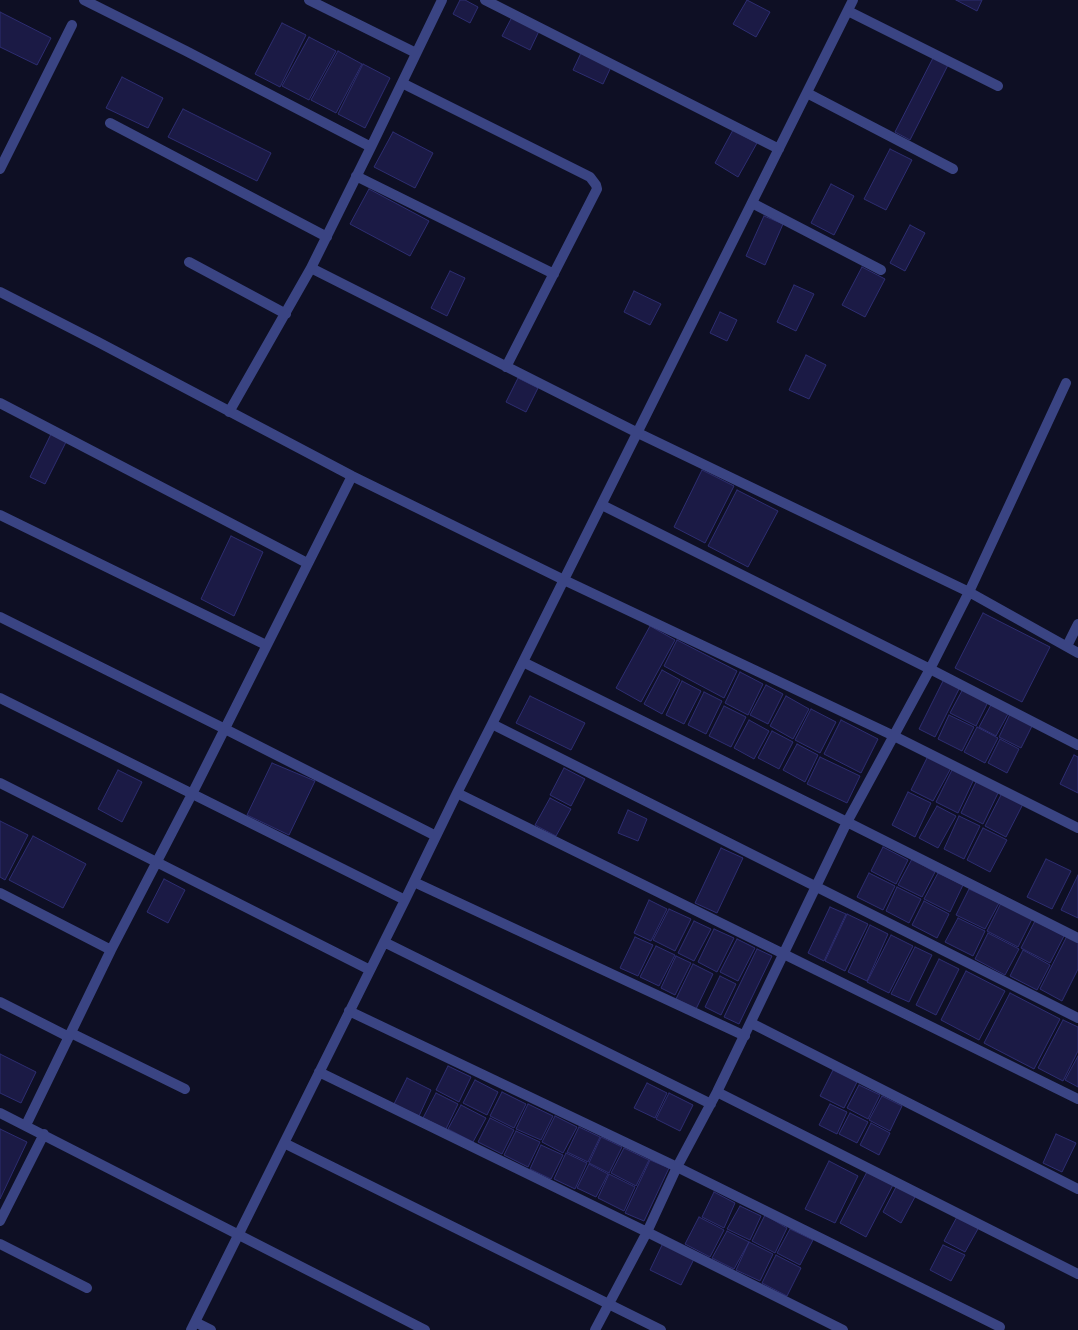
<!DOCTYPE html>
<style>
body{margin:0}
canvas{display:block;background:#0e0f24}
</style>
<canvas width="1078" height="1330"></canvas>
<script>
const ctx = document.querySelector('canvas').getContext('2d');
ctx.lineJoin = 'round';
function fill(path, color) {
  ctx.fillStyle = color;
  ctx.fill(path, 'evenodd');
}
function toPath(rows) {
  const path = new Path2D();
  for (const r of rows) {
    path.moveTo(r[0], r[1]);
    for (let i = 2; i < r.length; i += 2) path.lineTo(r[i], r[i + 1]);
  }
  return path;
}
function trace(path, color, width, dash) {
  ctx.strokeStyle = color;
  ctx.lineWidth = width;
  ctx.lineCap = dash ? 'butt' : 'round';
  ctx.setLineDash(dash || []);
  ctx.stroke(path);
}
const building = toPath([
 [460,0,465,0,478,7,470,23,453,14,460,0],
 [747,0,770,12,756,37,733,24,747,0],
 [956,0,982,0,977,11,956,0],
 [0,12,51,38,37,65,0,47,0,12],
 [512,17,539,31,530,50,502,36,512,17],
 [282,23,306,35,280,87,255,74,282,23],
 [309,37,336,51,309,100,282,86,309,37],
 [338,51,362,64,336,113,311,100,338,51],
 [581,53,611,67,603,84,573,70,581,53],
 [933,58,948,65,910,140,895,132,933,58],
 [363,64,390,78,365,128,338,114,363,64],
 [122,77,163,98,148,128,106,108,122,77],
 [183,109,271,153,257,181,168,137,183,109],
 [733,130,757,143,738,177,715,163,733,130],
 [393,132,433,153,415,188,374,167,393,132],
 [890,149,912,160,886,210,864,199,890,149],
 [831,184,854,196,834,235,811,223,831,184],
 [369,189,429,221,410,256,350,224,369,189],
 [764,216,783,224,765,265,746,256,764,216],
 [910,225,925,233,905,271,890,263,910,225],
 [862,267,885,279,865,317,842,305,862,267],
 [450,271,465,278,447,316,431,308,450,271],
 [794,285,814,294,796,331,777,322,794,285],
 [634,291,661,304,650,325,624,312,634,291],
 [720,312,737,320,727,341,710,333,720,312],
 [806,355,826,365,809,399,789,390,806,355],
 [518,378,538,388,526,412,506,402,518,378],
 [52,432,67,440,45,484,30,477,52,432],
 [702,470,734,486,705,543,674,527,702,470],
 [737,490,778,511,748,567,708,546,737,490],
 [231,536,263,552,234,616,201,599,231,536],
 [983,613,1050,647,1022,702,955,668,983,613],
 [650,626,675,640,641,702,616,688,650,626],
 [677,640,737,671,724,698,664,666,677,640],
 [662,670,680,680,662,714,644,704,662,670],
 [740,672,763,684,748,715,725,703,740,672],
 [944,679,960,687,935,737,919,729,944,679],
 [682,681,701,691,684,724,666,715,682,681],
 [766,685,783,694,768,724,750,715,766,685],
 [964,687,989,700,976,726,950,713,964,687],
 [704,692,722,701,706,734,688,725,704,692],
 [530,696,585,723,571,750,516,723,530,696],
 [786,696,809,709,793,739,770,726,786,696],
 [992,703,1009,712,996,736,979,727,992,703],
 [724,706,746,717,731,747,709,736,724,706],
 [811,709,836,722,820,753,795,740,811,709],
 [1011,712,1033,724,1021,748,999,737,1011,712],
 [949,715,974,727,962,751,938,739,949,715],
 [749,720,769,731,754,759,734,748,749,720],
 [841,720,878,739,861,773,824,754,841,720],
 [977,727,998,738,985,763,964,752,977,727],
 [772,731,793,742,779,769,758,758,772,731],
 [1000,739,1019,749,1007,773,988,763,1000,739],
 [797,744,818,755,805,782,783,770,797,744],
 [1074,755,1078,757,1078,793,1060,784,1074,755],
 [928,756,951,768,933,801,911,790,928,756],
 [820,757,860,776,847,803,807,784,820,757],
 [272,763,315,781,289,835,247,815,272,763],
 [564,768,585,779,571,806,550,795,564,768],
 [953,768,974,779,958,813,936,802,953,768],
 [118,770,142,782,122,822,98,809,118,770],
 [977,780,999,791,983,824,961,813,977,780],
 [908,792,931,803,915,837,892,825,908,792],
 [1002,793,1023,804,1006,837,985,826,1002,793],
 [550,798,571,809,556,836,535,825,550,798],
 [937,806,956,816,938,848,919,838,937,806],
 [628,810,647,819,638,841,618,833,628,810],
 [959,816,980,826,964,859,944,849,959,816],
 [0,821,28,835,5,880,0,877,0,821],
 [983,828,1007,840,990,872,967,860,983,828],
 [33,836,86,864,63,908,9,880,33,836],
 [883,847,908,860,896,884,871,871,883,847],
 [721,848,743,858,717,913,695,903,721,848],
 [912,859,935,872,922,897,898,885,912,859],
 [1046,859,1071,871,1052,909,1027,897,1046,859],
 [869,873,895,886,883,910,857,897,869,873],
 [938,873,963,885,950,912,924,899,938,873],
 [1078,875,1078,918,1061,910,1078,875],
 [164,879,185,890,168,923,147,912,164,879],
 [897,887,921,899,909,923,886,911,897,887],
 [969,889,999,903,985,929,956,915,969,889],
 [649,900,667,909,651,941,634,933,649,900],
 [924,901,949,914,937,938,912,925,924,901],
 [1001,903,1032,919,1018,947,987,931,1001,903],
 [830,907,846,914,824,961,808,953,830,907],
 [669,909,691,919,675,951,653,940,669,909],
 [847,914,868,924,845,971,825,961,847,914],
 [958,918,985,931,973,956,945,942,958,918],
 [694,921,711,929,694,961,678,953,694,921],
 [1035,921,1064,936,1050,963,1021,948,1035,921],
 [870,925,888,934,867,981,848,972,870,925],
 [714,929,734,938,717,972,698,962,714,929],
 [988,933,1019,949,1005,975,975,959,988,933],
 [891,935,913,946,889,993,867,982,891,935],
 [1067,936,1078,942,1078,969,1062,1001,1040,989,1067,936],
 [635,937,653,945,638,976,620,968,635,937],
 [737,939,755,948,738,981,720,972,737,939],
 [656,946,675,955,659,986,640,977,656,946],
 [915,947,932,955,909,1002,891,994,915,947],
 [757,949,772,956,739,1024,724,1017,757,949],
 [1023,950,1050,965,1037,990,1010,976,1023,950],
 [676,956,691,963,675,995,661,988,676,956],
 [939,959,959,969,936,1015,916,1005,939,959],
 [693,964,713,974,696,1009,676,999,693,964],
 [966,971,1005,991,979,1040,941,1020,966,971],
 [720,976,736,984,721,1015,705,1007,720,976],
 [1010,993,1060,1019,1034,1069,984,1043,1010,993],
 [1063,1020,1078,1027,1078,1051,1063,1081,1038,1068,1063,1020],
 [0,1054,36,1072,21,1103,0,1093,0,1054],
 [1078,1056,1078,1087,1065,1080,1078,1056],
 [448,1066,471,1077,459,1102,436,1090,448,1066],
 [833,1070,857,1082,844,1108,820,1096,833,1070],
 [407,1078,431,1090,419,1116,394,1104,407,1078],
 [475,1080,498,1092,487,1115,463,1103,475,1080],
 [647,1083,667,1093,655,1118,634,1108,647,1083],
 [859,1085,880,1095,868,1119,847,1108,859,1085],
 [502,1092,526,1104,514,1128,490,1116,502,1092],
 [436,1093,458,1104,446,1129,423,1118,436,1093],
 [669,1093,693,1105,680,1131,656,1119,669,1093],
 [882,1096,902,1106,890,1131,869,1120,882,1096],
 [528,1104,553,1116,541,1140,516,1129,528,1104],
 [830,1104,847,1112,837,1134,819,1125,830,1104],
 [461,1105,486,1118,473,1142,448,1129,461,1105],
 [850,1113,868,1122,857,1143,839,1134,850,1113],
 [555,1116,577,1127,563,1153,542,1142,555,1116],
 [490,1118,514,1130,502,1154,478,1142,490,1118],
 [871,1123,890,1133,879,1155,860,1145,871,1123],
 [579,1127,600,1137,588,1162,567,1152,579,1127],
 [0,1129,27,1142,0,1199,0,1129],
 [516,1131,540,1142,528,1167,504,1155,516,1131],
 [1056,1134,1076,1143,1062,1172,1043,1163,1056,1134],
 [601,1137,622,1147,609,1173,589,1163,601,1137],
 [541,1145,563,1155,551,1179,530,1169,541,1145],
 [624,1148,649,1160,636,1186,611,1173,624,1148],
 [566,1153,587,1163,575,1189,554,1179,566,1153],
 [650,1160,669,1168,644,1221,625,1213,650,1160],
 [829,1161,858,1176,835,1223,805,1209,829,1161],
 [589,1164,608,1174,596,1197,577,1188,589,1164],
 [868,1170,894,1183,866,1237,840,1223,868,1170],
 [609,1174,635,1187,624,1211,598,1198,609,1174],
 [897,1185,916,1195,901,1223,883,1212,897,1185],
 [714,1192,735,1203,724,1228,702,1217,714,1192],
 [740,1206,761,1216,750,1240,727,1229,740,1206],
 [765,1215,787,1228,775,1253,752,1241,765,1215],
 [958,1215,979,1227,965,1252,944,1241,958,1215],
 [699,1217,724,1230,710,1257,685,1244,699,1217],
 [790,1229,813,1240,800,1265,777,1253,790,1229],
 [727,1231,749,1242,734,1269,712,1258,727,1231],
 [749,1242,773,1254,760,1281,736,1270,749,1242],
 [663,1243,694,1259,681,1285,650,1270,663,1243],
 [943,1245,965,1255,951,1281,930,1270,943,1245],
 [776,1255,801,1268,787,1296,762,1283,776,1255]
]);
const minor = toPath([
 [84,0,186,51,371,147],
 [309,0,416,53],
 [485,0,779,149],
 [848,11,998,86],
 [402,83,590,177,596,185,597,189,506,367],
 [807,93,953,169],
 [110,123,327,237],
 [0,169,72,25],
 [356,176,554,274],
 [752,203,881,270],
 [189,262,286,314],
 [311,268,638,433,969,592,1078,653],
 [0,292,98,342,352,476,564,580,894,736,1078,828],
 [0,403,307,563],
 [229,412,311,268,371,147,442,0],
 [602,505,930,669,1078,745],
 [0,515,266,645],
 [0,617,225,729,436,836],
 [1067,646,1078,624],
 [523,662,847,822,1078,938],
 [0,698,405,900],
 [492,724,1078,1018],
 [0,783,370,970],
 [457,793,1078,1099],
 [414,882,745,1036],
 [0,893,111,950],
 [384,942,711,1104],
 [0,1002,69,1037],
 [349,1011,677,1167,1000,1327],
 [751,1023,1078,1189],
 [71,1033,185,1089],
 [319,1072,647,1232,843,1330],
 [717,1092,1078,1274],
 [0,1113,425,1330],
 [26,1125,111,950,192,794,352,476],
 [284,1143,661,1330],
 [0,1221,44,1134],
 [0,1244,87,1288],
 [195,1322,211,1330],
 [191,1330,405,900,457,793,492,724,853,0],
 [595,1330,647,1232,677,1167,717,1092,847,822,930,669,969,592,1066,383]
]);
fill(building, '#1b1a45');
trace(building, '#2d2d71', 1);
trace(minor, '#3a4483', 10);
</script>
